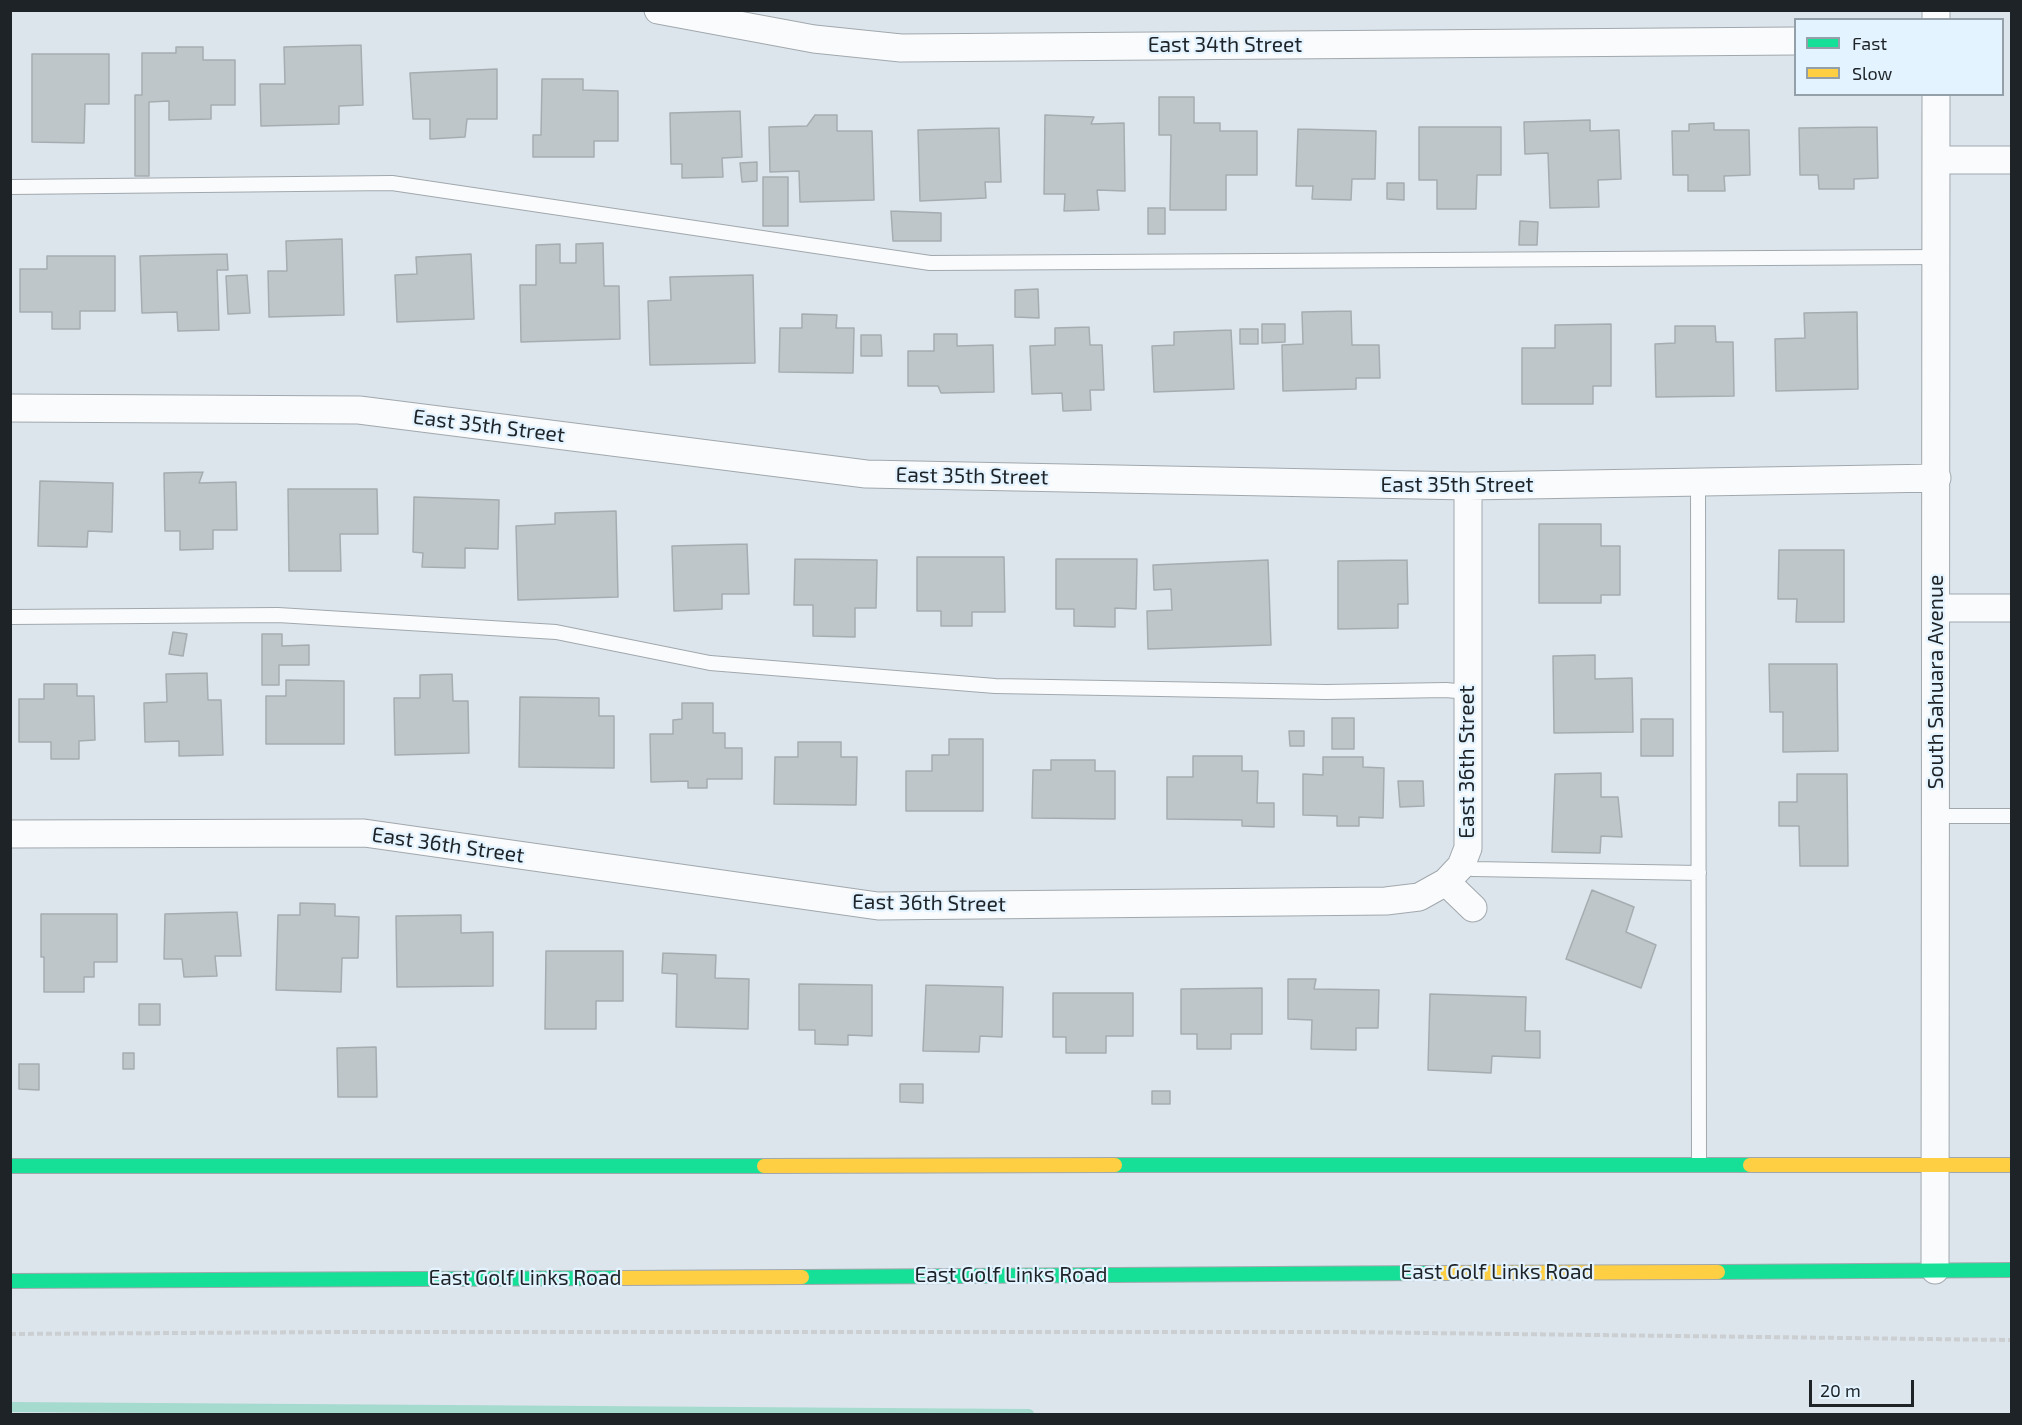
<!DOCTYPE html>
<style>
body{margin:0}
#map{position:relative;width:2022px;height:1425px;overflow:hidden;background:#dce5ec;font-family:"Exo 2",sans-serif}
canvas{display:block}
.frame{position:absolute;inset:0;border:12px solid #1d2327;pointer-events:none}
.legend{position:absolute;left:1794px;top:18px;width:210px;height:78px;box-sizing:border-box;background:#e3f3ff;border:2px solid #94a0a9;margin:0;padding:8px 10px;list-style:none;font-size:18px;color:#1d2327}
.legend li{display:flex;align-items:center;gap:12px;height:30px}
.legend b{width:30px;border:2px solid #94a0a9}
.scale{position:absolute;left:1809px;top:1380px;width:105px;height:27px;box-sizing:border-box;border:3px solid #1d2327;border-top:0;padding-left:8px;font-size:18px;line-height:21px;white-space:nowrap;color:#1d2327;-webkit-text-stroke:4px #e3f3ff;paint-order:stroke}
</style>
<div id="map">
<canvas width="2022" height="1425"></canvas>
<div class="frame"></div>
<ul class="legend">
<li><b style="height:8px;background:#16e098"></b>Fast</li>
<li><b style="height:8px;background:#ffcf43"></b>Slow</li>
</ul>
<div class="scale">20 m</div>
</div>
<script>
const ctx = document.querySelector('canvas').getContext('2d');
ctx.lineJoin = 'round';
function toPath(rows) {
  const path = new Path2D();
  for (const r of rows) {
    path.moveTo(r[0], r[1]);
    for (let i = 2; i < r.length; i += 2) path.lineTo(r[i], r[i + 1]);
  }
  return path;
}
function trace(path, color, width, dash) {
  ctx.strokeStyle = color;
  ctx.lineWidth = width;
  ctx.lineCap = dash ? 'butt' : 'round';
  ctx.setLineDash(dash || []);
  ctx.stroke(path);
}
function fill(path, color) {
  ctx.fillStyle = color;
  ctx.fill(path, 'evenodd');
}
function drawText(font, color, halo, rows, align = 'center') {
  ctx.font = font + ' "Exo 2",sans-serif';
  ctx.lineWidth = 4.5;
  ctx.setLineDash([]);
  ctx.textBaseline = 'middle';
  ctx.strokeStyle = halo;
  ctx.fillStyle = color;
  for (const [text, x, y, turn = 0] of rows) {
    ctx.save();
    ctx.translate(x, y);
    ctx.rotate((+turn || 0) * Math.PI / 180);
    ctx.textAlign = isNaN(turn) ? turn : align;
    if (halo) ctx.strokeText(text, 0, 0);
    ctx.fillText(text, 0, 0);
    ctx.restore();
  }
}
const stream = toPath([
 [10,1407,1029,1414]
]);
const building = toPath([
 [361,45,363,105,339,106,339,124,261,126,260,84,285,84,284,47,361,45],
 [176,47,203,47,203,60,235,60,235,105,211,105,211,119,169,120,169,101,149,102,149,176,135,176,135,95,142,95,142,53,176,53,176,47],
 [32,54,109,54,109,104,85,104,84,143,32,142,32,54],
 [497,69,497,119,467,119,465,137,430,139,430,119,413,119,410,73,497,69],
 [542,79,583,79,583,90,618,91,618,141,594,141,594,157,533,157,533,135,541,135,542,79],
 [1159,97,1194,97,1194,123,1220,123,1220,131,1257,131,1257,175,1226,175,1226,210,1170,210,1171,135,1159,135,1159,97],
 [740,111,742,157,722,158,723,177,682,178,682,164,671,164,670,113,740,111],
 [815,115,837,115,837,131,872,131,874,200,800,202,799,171,770,172,769,127,807,126,815,115],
 [1045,115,1094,117,1091,124,1124,123,1125,191,1097,190,1099,210,1064,211,1065,194,1044,194,1045,115],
 [1590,120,1590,131,1619,130,1621,179,1598,180,1599,207,1550,208,1548,153,1525,154,1524,122,1590,120],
 [1714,123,1714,130,1749,130,1750,175,1724,176,1725,191,1688,191,1688,175,1673,175,1672,131,1689,131,1689,124,1714,123],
 [1419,127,1501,127,1501,175,1477,175,1476,209,1437,209,1437,180,1419,180,1419,127],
 [1877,127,1878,178,1854,179,1854,189,1819,189,1818,175,1800,175,1799,128,1877,127],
 [999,128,1001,182,985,182,986,198,920,201,918,130,999,128],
 [1298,129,1376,131,1375,179,1352,179,1351,200,1312,199,1313,186,1296,186,1298,129],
 [757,162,757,181,742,182,740,163,757,162],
 [763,177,788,177,788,226,763,226,763,177],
 [1387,183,1404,183,1404,200,1387,199,1387,183],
 [1148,208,1165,208,1165,234,1148,234,1148,208],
 [891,211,941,213,941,241,893,241,891,211],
 [1520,221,1538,222,1537,245,1519,245,1520,221],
 [342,239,344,315,269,317,268,271,287,271,286,241,342,239],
 [603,243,604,286,619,286,620,339,521,342,520,285,536,285,536,245,560,244,560,263,576,263,576,244,603,243],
 [227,254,228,270,217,270,219,330,178,331,177,312,142,313,140,256,227,254],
 [471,254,474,319,397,322,395,275,417,274,416,257,471,254],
 [47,256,115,256,115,311,80,311,80,329,52,329,52,312,20,312,20,269,47,269,47,256],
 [247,275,250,313,228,314,226,276,247,275],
 [753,275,755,363,650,365,648,301,671,300,670,277,753,275],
 [1038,289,1039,318,1015,317,1015,290,1038,289],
 [1351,311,1352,345,1379,345,1380,378,1356,378,1356,389,1283,391,1282,345,1303,344,1302,312,1351,311],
 [1857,312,1858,389,1776,391,1775,339,1805,338,1804,313,1857,312],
 [802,314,837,315,836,328,854,328,853,373,779,372,780,328,802,328,802,314],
 [1262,324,1285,324,1285,342,1262,343,1262,324],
 [1611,324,1611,386,1593,386,1593,404,1522,404,1522,348,1555,348,1555,325,1611,324],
 [1675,326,1715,326,1716,342,1733,342,1734,396,1656,397,1655,344,1675,343,1675,326],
 [1089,327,1090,345,1102,345,1104,390,1090,390,1091,410,1063,411,1062,393,1032,394,1030,346,1055,345,1055,328,1089,327],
 [1240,329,1258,329,1258,344,1240,344,1240,329],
 [1231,330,1234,389,1154,392,1152,346,1174,345,1174,332,1231,330],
 [934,334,957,334,957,346,993,345,994,392,941,393,938,386,908,386,908,351,934,351,934,334],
 [861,335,881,335,882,356,861,356,861,335],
 [203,472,199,483,236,482,237,530,213,530,213,549,180,550,180,531,165,531,164,473,203,472],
 [40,481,113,483,112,532,88,531,87,547,38,546,40,481],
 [288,489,377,489,378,534,340,534,341,571,289,571,288,489],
 [414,497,499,500,498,549,465,548,465,568,422,567,423,553,413,552,414,497],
 [616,511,618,597,518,600,516,526,555,524,555,513,616,511],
 [1539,524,1601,524,1601,546,1620,546,1620,595,1601,595,1601,603,1539,603,1539,524],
 [747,544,749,594,722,594,722,609,674,611,672,546,747,544],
 [1779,550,1844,550,1844,622,1796,622,1797,599,1778,599,1779,550],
 [917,557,1004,557,1005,612,972,612,972,626,941,626,941,611,917,611,917,557],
 [795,559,877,560,876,608,855,608,855,637,813,636,813,605,794,605,795,559],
 [1056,559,1137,559,1136,609,1115,608,1115,627,1074,626,1074,609,1056,609,1056,559],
 [1268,560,1271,645,1148,649,1147,611,1172,610,1171,589,1154,590,1153,565,1268,560],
 [1407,560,1408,604,1398,604,1398,628,1338,629,1338,561,1407,560],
 [173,632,187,634,183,656,169,654,173,632],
 [262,634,282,634,282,646,309,645,309,665,279,665,279,685,262,685,262,634],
 [1595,655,1595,679,1632,678,1633,732,1554,733,1553,656,1595,655],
 [1769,664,1837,664,1838,751,1783,752,1783,712,1770,712,1769,664],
 [207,673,208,700,221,700,223,755,179,756,179,741,145,742,144,703,167,702,166,674,207,673],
 [452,674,453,701,468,701,469,753,395,755,394,698,420,698,420,675,452,674],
 [286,680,344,681,344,744,266,744,266,696,286,696,286,680],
 [44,684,77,684,77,696,94,696,95,740,79,741,79,759,51,759,51,742,19,742,19,699,44,699,44,684],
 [520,697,599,698,599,716,614,716,614,768,519,767,520,697],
 [682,703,713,703,713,733,725,733,725,748,742,748,742,779,707,779,707,788,688,788,688,781,651,782,650,734,673,734,673,720,682,719,682,703],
 [1332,718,1354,718,1354,749,1332,749,1332,718],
 [1641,719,1673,719,1673,756,1641,756,1641,719],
 [1289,731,1304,731,1304,746,1290,746,1289,731],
 [949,739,983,739,983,811,906,811,906,771,932,771,932,755,949,755,949,739],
 [798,742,841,742,841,757,857,757,856,805,774,804,775,757,798,757,798,742],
 [1193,756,1242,756,1242,771,1258,771,1257,803,1274,803,1274,827,1242,826,1242,820,1167,819,1167,777,1193,777,1193,756],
 [1323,757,1363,757,1363,767,1384,768,1383,818,1359,817,1359,826,1337,826,1337,816,1303,815,1303,774,1323,775,1323,757],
 [1051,760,1095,760,1095,771,1115,771,1115,819,1032,818,1033,770,1051,770,1051,760],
 [1601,773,1601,797,1618,797,1622,837,1601,836,1600,853,1552,852,1555,774,1601,773],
 [1797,774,1847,774,1848,866,1800,866,1799,826,1779,826,1779,802,1797,802,1797,774],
 [1398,781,1423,781,1424,806,1400,807,1398,781],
 [1592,890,1634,907,1626,932,1656,945,1641,988,1566,959,1592,890],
 [300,903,335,904,335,916,359,917,358,958,342,958,341,992,276,990,278,915,300,915,300,903],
 [237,912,241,956,215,956,217,976,184,977,182,959,164,959,165,914,237,912],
 [41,914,117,914,117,962,94,962,94,977,84,977,84,992,44,992,44,957,41,957,41,914],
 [461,915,461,933,493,932,493,986,397,987,396,916,461,915],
 [546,951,623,951,623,1001,596,1001,596,1029,545,1029,546,951],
 [663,953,716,955,715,978,749,979,748,1029,676,1027,677,974,662,973,663,953],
 [1288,979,1316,979,1314,989,1379,990,1378,1028,1356,1028,1356,1050,1311,1049,1312,1020,1288,1019,1288,979],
 [799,984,872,985,872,1036,848,1035,848,1045,815,1044,815,1030,799,1030,799,984],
 [926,985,1003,987,1002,1037,980,1036,979,1052,923,1051,926,985],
 [1262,988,1262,1034,1231,1034,1231,1049,1197,1049,1197,1034,1181,1034,1181,989,1262,988],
 [1053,993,1133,993,1133,1036,1106,1036,1106,1053,1066,1053,1066,1037,1053,1037,1053,993],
 [1430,994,1526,997,1525,1031,1540,1031,1540,1058,1492,1056,1491,1073,1428,1070,1430,994],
 [139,1004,160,1004,160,1025,139,1025,139,1004],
 [376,1047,377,1097,338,1097,337,1048,376,1047],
 [123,1053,134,1053,134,1069,123,1069,123,1053],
 [19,1064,39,1064,39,1090,19,1089,19,1064],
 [900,1084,923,1084,923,1103,900,1102,900,1084],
 [1152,1091,1170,1091,1170,1104,1152,1104,1152,1091]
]);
const path = toPath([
 [10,1334,345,1332,1344,1332,2012,1340]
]);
const lane = toPath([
 [10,187,392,183,930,263,1937,257],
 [1698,482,1699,1164],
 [10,617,278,615,556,632,710,663,995,686,1326,692,1446,690,1467,692],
 [1936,816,2012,816],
 [1461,866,1473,869,1699,873]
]);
const street = toPath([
 [658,10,814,39,901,48,1796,41],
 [1936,20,1936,10],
 [1937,160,2012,160],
 [10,408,359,410,866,474,1468,486,1937,478],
 [1936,608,2012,608],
 [10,834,364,833,878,906,1386,901,1419,897,1446,882,1461,866,1468,848,1468,486],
 [1446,882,1473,908],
 [1935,1270,1936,94]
]);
const fast = toPath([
 [1115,1165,1750,1165],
 [10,1166,764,1166],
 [1718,1272,2012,1270],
 [802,1277,1428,1273],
 [10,1281,621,1278]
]);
const slow = toPath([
 [1750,1165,2012,1165],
 [764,1166,1115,1165],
 [1428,1273,1718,1272],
 [621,1278,802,1277]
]);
const streetNames = [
 ["East 34th Street",1225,45],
 ["East 35th Street",489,426,7],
 ["East 35th Street",972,476,1],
 ["East 35th Street",1457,485],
 ["South Sahuara Avenue",1936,682,-90],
 ["East 36th Street",1467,762,-90],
 ["East 36th Street",448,845,8],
 ["East 36th Street",929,903,1],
 ["East Golf Links Road",1497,1272],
 ["East Golf Links Road",1011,1275],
 ["East Golf Links Road",525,1278]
];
trace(stream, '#a5dace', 10);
fill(building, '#bec6c9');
trace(building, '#a6adb1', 1.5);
trace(lane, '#a1a8ad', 16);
trace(street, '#a1a8ad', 29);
trace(fast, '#a1a8ad', 16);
trace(slow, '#a1a8ad', 16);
trace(path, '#cccfd1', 4, [6, 3]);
trace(lane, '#fafbfc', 14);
trace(street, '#fafbfc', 27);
trace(fast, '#16e098', 14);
trace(slow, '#ffcf43', 14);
drawText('21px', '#1d2327', '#e3f3ff', streetNames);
</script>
